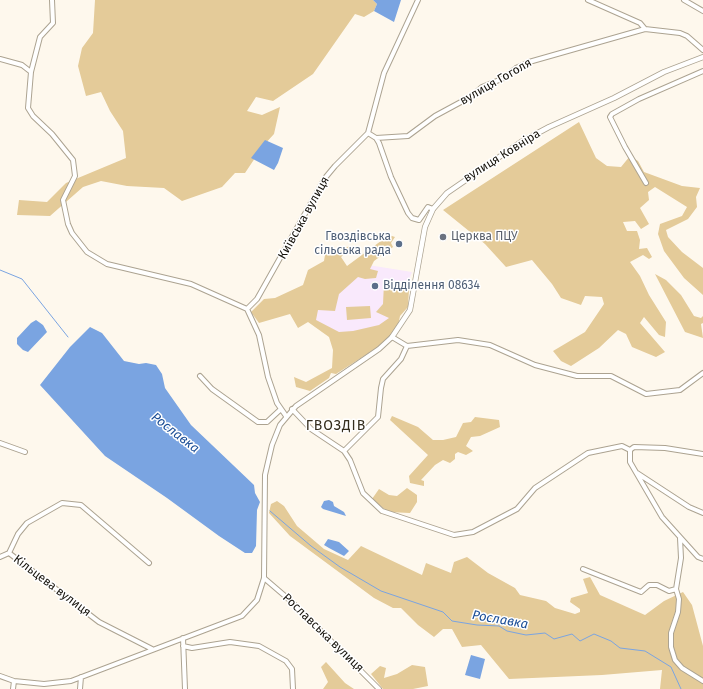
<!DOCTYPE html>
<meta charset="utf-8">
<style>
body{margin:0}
canvas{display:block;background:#fef8ed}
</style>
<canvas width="703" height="689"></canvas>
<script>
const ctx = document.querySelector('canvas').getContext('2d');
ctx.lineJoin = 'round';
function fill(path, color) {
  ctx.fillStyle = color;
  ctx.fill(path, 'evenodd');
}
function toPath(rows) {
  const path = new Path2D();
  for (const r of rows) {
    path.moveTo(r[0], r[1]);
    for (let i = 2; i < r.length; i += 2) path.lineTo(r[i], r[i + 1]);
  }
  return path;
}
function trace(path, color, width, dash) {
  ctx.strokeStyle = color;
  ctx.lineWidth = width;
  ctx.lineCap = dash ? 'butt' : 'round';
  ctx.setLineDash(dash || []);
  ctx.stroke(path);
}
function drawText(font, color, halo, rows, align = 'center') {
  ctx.font = font + ' "Fira Sans",sans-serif';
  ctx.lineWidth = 3;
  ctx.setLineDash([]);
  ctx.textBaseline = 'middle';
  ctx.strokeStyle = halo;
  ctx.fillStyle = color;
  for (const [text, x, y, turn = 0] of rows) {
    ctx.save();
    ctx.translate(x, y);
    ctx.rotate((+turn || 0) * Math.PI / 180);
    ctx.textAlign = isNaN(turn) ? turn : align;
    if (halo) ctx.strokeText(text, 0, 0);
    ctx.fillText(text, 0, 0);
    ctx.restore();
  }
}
const education = toPath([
 [362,264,412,272,389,331,330,334,300,314]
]);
const green = toPath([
 [95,0,373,0,377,4,374,11,364,17,355,14,313,74,273,101,256,97,247,111,262,115,280,107,274,134,263,146,245,173,235,173,222,187,182,201,164,188,127,186,101,181,83,187,50,216,17,215,19,200,47,202,66,183,126,158,123,131,110,111,101,92,86,96,78,66,82,48,93,33],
 [579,122,596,158,607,166,621,167,630,156,638,161,644,172,682,186,700,188,696,197,697,207,688,219,666,230,668,237,682,252,703,268,703,295,684,278,664,251,658,234,660,224,682,216,687,207,655,187,648,192,649,200,640,208,649,224,641,229,635,221,623,222,627,231,637,231,640,240,639,249,647,248,652,257,649,259,643,255,630,262,640,276,649,295,666,322,665,337,659,335,644,317,640,323,665,352,656,357,632,347,626,334,618,330,599,348,571,366,561,361,553,351,585,332,604,304,602,297,585,296,581,305,561,298,552,284,532,260,506,267,485,244,443,210],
 [389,235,395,237,391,243,393,247,374,261,370,269,378,271,376,278,365,279,358,277,339,294,335,311,318,310,316,320,339,332,353,331,379,325,389,318,376,312,383,304,384,283,400,283,409,289,408,307,400,316,398,326,390,337,378,347,336,374,331,373,329,378,310,391,296,387,294,377,306,382,332,368,333,350,329,337,308,322,298,328,290,314,259,323,251,312,264,299,275,298,303,285,308,270,324,261,326,249,334,249,338,253,349,246,354,246,341,257,347,266],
 [655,274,666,280,681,295,694,316,701,318,703,316,703,323,701,324,703,338,685,332],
 [370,306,371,318,347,320,346,307],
 [392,416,418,427,433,440,443,440,456,437,463,423,471,422,475,417,499,420,500,427,480,436,471,437,466,446,473,451,466,455,458,452,455,454,455,459,450,463,443,460,435,465,421,480,424,481,424,486,410,483,409,476,428,455,390,420],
 [407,488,417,495,417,502,410,513,388,512,372,499,379,489,389,495,397,496],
 [277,501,284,506,297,526,324,549,348,560,361,546,422,575,426,563,451,573,454,562,467,557,488,573,515,588,520,595,546,601,555,608,575,614,580,612,580,609,570,602,571,598,588,593,583,579,590,577,600,595,645,615,664,601,683,592,692,605,703,646,703,689,660,689,662,670,602,675,509,679,481,645,462,647,452,629,443,629,434,637,418,625,401,608,393,608,374,598,290,536,269,513,271,504],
 [326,662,345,683,354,689,323,689,328,682,321,667],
 [412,665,425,667,428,686,413,689,383,689,371,674,380,666,386,668,384,678,397,674]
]);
const water = toPath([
 [373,0,401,0,394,22,374,11,377,4],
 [265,140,283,148,278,163,274,170,251,158],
 [36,320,43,325,47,332,28,352,23,350,17,344,17,338,31,323],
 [90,327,102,333,124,361,139,364,146,363,156,365,162,374,165,388,191,425,254,485,255,493,260,502,257,510,256,546,252,553,245,553,219,536,167,498,105,456,40,385,70,347],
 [329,500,333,502,334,506,344,512,346,516,323,509,321,507,324,501],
 [328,539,339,542,349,551,344,556,329,548,324,545],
 [471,655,485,659,480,679,465,675]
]);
const stream = toPath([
 [0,270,22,279,68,337],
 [270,511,311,546,340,567,381,591,443,612,452,621,477,625,499,626,507,631,526,635,545,633,554,639,572,634,580,641,594,634,611,641,620,648,645,651,671,667,681,689]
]);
const minor = toPath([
 [52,0,53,23,40,37,31,72,28,108,33,116,52,134,73,160,75,176,63,200,68,224,72,233,87,252,107,264,191,284,247,309,259,335,268,377,277,403,286,416],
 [588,0,640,23,645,29],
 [684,0,703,11],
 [0,59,22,65,31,72],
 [368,133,376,138,379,143,391,177,408,213,412,218,419,220,428,207,433,209],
 [376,138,408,136,435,116,472,96,482,87,504,78,516,68,529,62,645,29,680,33,687,36,703,50],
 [646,183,625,147,610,117,612,114,639,99,703,71],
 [247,309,257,299,325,178,335,166,368,133,384,73,418,0],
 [200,376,212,389,258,422,267,422,281,409],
 [292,409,311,429,344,451,350,460,363,493,382,511,454,535,473,532,517,509,535,488,588,453,622,446,630,450,634,447,665,448,703,454],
 [0,443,25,452],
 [630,450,630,462,662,517,698,557,703,559],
 [344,451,378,417,381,388,383,379,401,359,407,346],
 [637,473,689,507,703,513],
 [9,553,18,534,27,523,62,503,81,505,149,563],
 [9,553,99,622,152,649],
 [0,557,9,553],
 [583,569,641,592,649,585,657,585,669,591,676,589,681,558,680,538],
 [264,578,292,602,379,689],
 [676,589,679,599,678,612,671,633,671,647,675,660,682,668,703,681],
 [183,638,185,689],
 [183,646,192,648,230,642,259,646,286,661,292,669,293,689],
 [0,676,14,681,44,684,71,681,242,616,257,600,264,578,265,475,272,445,280,425,296,406,379,349,392,337,407,346,458,340,490,345,535,365,577,376,611,376,646,394,680,390,703,373],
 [13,689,14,681],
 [80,689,81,677]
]);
const tertiary = toPath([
 [392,337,410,310,425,227,433,209,447,193,521,142,549,127,614,98,664,72,703,57]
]);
const markers = [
 [443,237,4,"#6b7280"],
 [399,244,4,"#5c6f8a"],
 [375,286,4,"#5c6f8a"]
];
const streetNames = [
 ["вулиця Гоголя",496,82,-30],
 ["вулиця Ковніра",502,156,-32],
 ["Київська вулиця",304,218,-61],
 ["Кільцева вулиця",52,586,37],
 ["Рославська вулиця",323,633,44]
];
const serviceNames = [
 ["Гвоздівська",391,237],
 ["сільська рада",391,251],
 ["Відділення 08634",383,286,"left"]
];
const worshipNames = [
 ["Церква ПЦУ",451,237]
];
const waterNames = [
 ["Рославка",175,433,38],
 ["Рославка",500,620,10]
];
const quarterNames = [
 ["ГВОЗДІВ",336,426]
];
fill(education, '#f9e9fc');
fill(green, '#e4cb99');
fill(water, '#7aa4e1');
trace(stream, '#7aa4e1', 1);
trace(minor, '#aca391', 6);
trace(tertiary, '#aca391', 6);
trace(minor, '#fff', 4);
trace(tertiary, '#fff', 4.5);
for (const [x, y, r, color] of markers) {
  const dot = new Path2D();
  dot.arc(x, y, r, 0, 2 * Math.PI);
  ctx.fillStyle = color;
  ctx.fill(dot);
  trace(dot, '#fff', 1.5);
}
drawText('12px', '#16130c', '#fff', streetNames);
drawText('12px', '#4e5e75', '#fff', serviceNames, 'right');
drawText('12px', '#5b616d', '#fff', worshipNames, 'left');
drawText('italic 13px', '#1a4d96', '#fff', waterNames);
ctx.letterSpacing = '1px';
drawText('14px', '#352e1e', '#fff', quarterNames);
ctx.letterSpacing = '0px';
</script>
